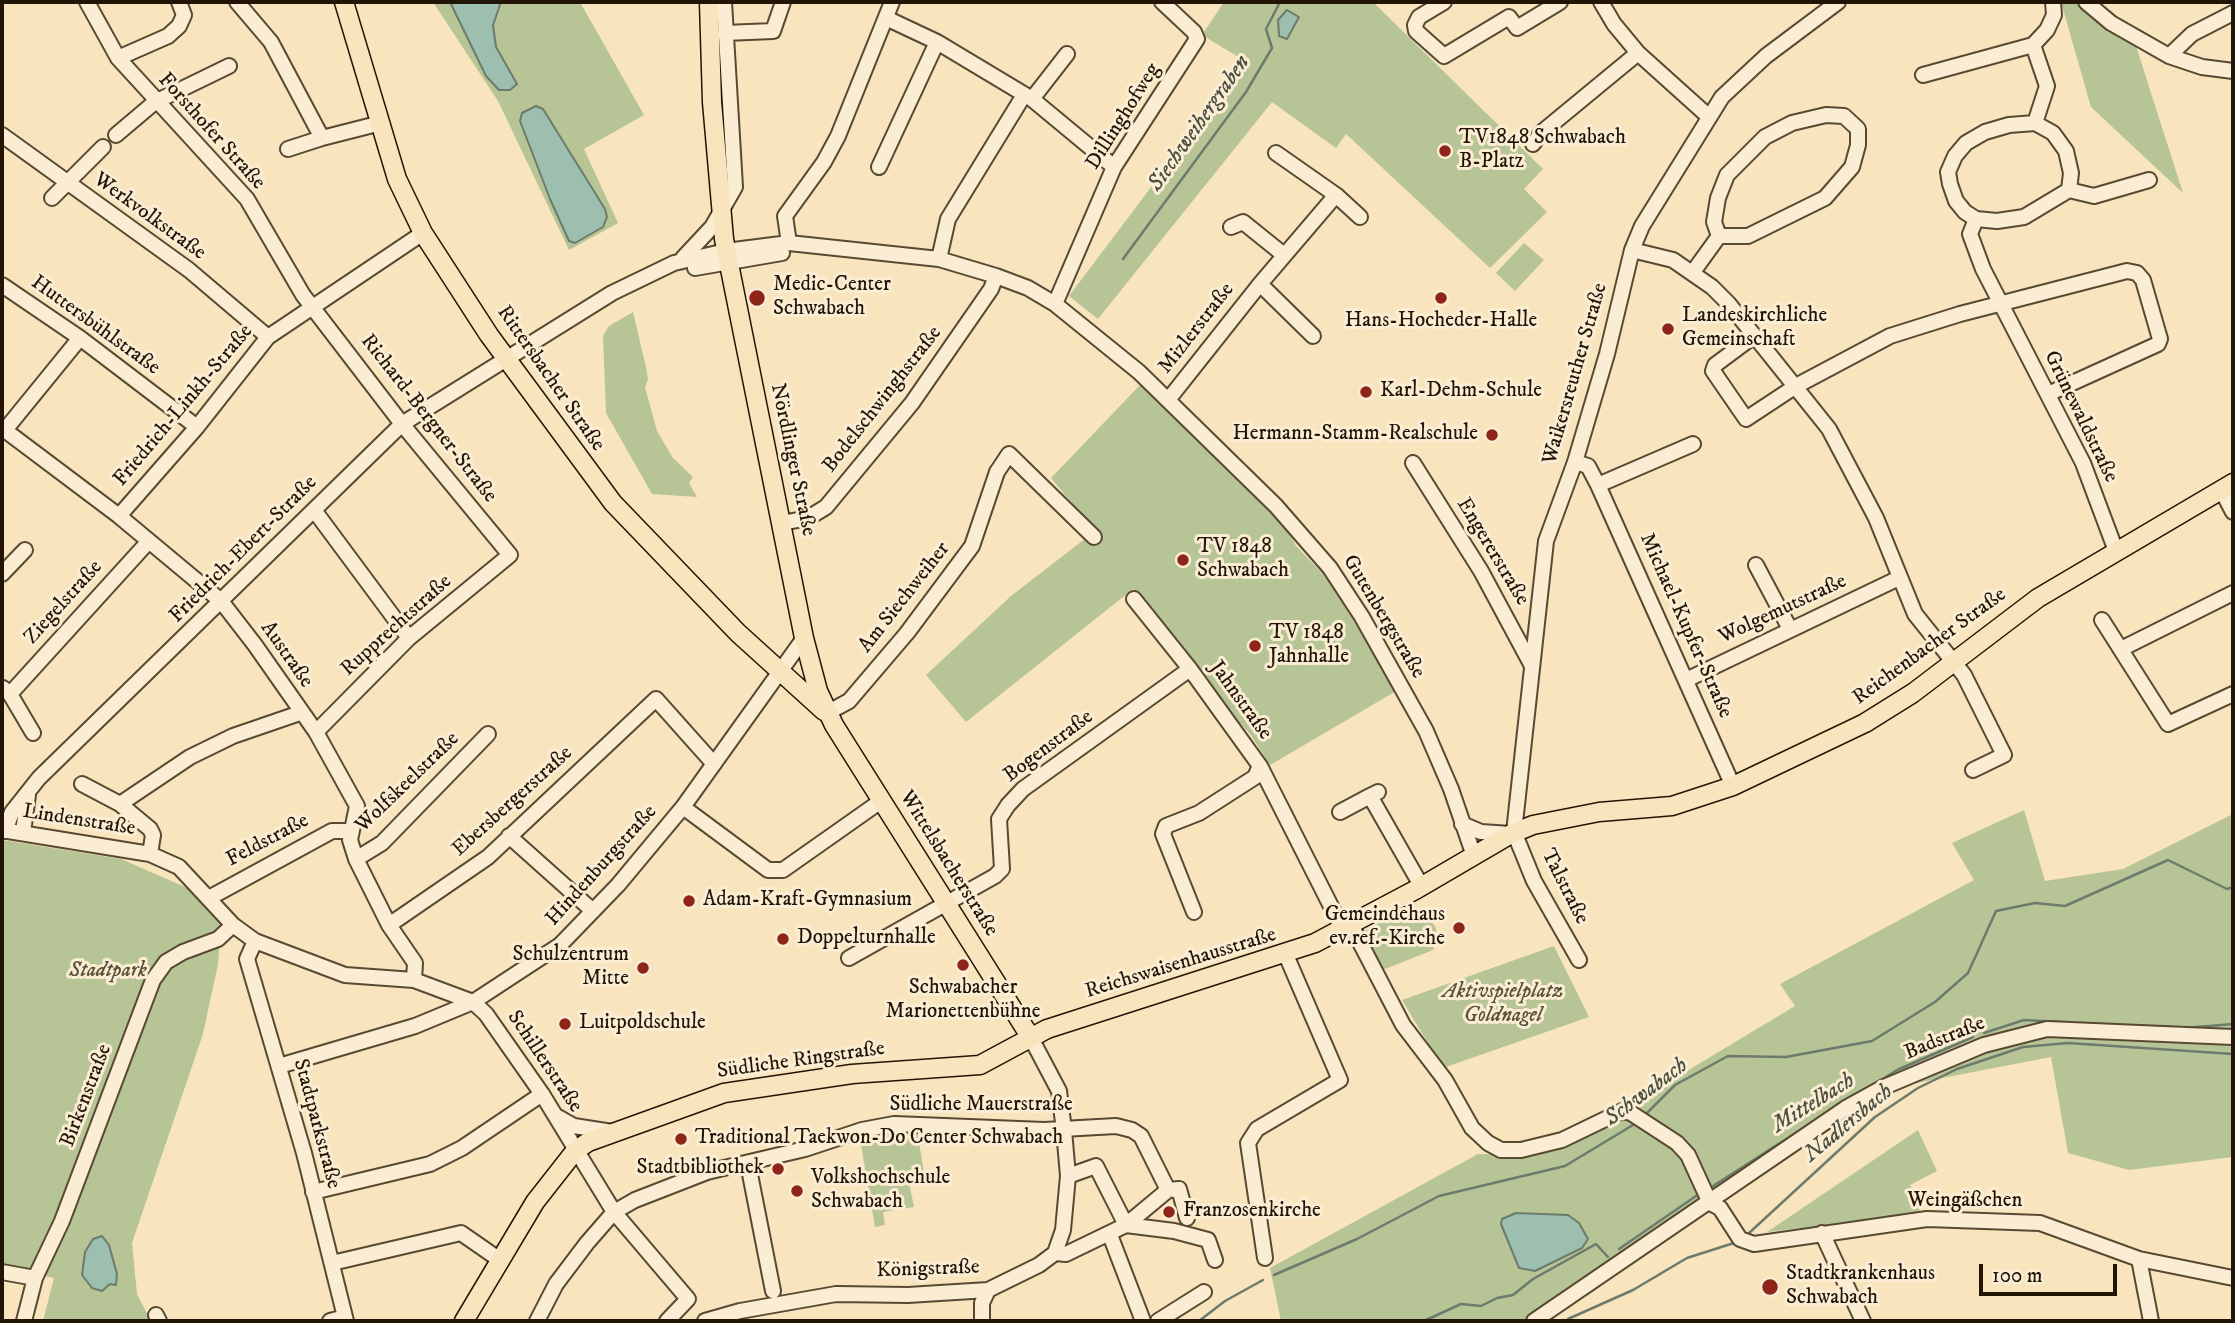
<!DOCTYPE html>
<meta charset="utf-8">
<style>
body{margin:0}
#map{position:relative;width:2235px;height:1323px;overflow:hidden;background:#f8e4bd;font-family:"IM FELL DW Pica",serif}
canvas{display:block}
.frame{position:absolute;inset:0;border:4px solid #221505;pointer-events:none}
.scale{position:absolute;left:1979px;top:1264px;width:138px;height:32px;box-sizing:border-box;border:4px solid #221505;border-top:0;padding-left:9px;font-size:21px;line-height:24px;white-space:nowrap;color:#221505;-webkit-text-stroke:5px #faedd4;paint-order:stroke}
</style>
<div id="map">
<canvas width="2235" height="1323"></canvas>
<div class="frame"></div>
<div class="scale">100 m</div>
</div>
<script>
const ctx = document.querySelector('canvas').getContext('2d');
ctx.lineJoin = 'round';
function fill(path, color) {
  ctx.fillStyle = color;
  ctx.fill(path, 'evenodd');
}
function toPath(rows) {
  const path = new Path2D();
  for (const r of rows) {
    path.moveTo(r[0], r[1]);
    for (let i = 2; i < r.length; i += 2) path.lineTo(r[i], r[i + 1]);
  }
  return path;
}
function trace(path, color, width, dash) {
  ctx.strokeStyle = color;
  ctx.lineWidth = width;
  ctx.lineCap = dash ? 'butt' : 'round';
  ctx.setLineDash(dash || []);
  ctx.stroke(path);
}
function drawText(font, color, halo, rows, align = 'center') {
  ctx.font = font + ' "IM FELL DW Pica",serif';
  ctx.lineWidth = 6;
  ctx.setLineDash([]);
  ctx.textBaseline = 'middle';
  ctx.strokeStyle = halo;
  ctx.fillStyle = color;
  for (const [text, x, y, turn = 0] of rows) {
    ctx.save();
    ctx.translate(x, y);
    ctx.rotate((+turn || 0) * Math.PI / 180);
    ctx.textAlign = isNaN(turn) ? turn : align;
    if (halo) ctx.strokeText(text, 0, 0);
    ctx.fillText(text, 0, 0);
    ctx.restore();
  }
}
const green = toPath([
 [433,2,450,2,465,30,517,84,496,47,493,25,501,2,580,2,644,115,584,149,618,223,569,250,498,101],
 [543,109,557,131,569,241,550,199,520,121,522,113],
 [1224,2,1373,2,1543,169,1524,189,1547,212,1490,268,1346,134,1336,148,1272,102,1098,319,1069,296,1189,137,1240,58,1202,35],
 [2061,2,2075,2,2136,46,2183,193,2091,107],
 [1524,243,1544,260,1515,291,1496,273],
 [633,312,646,367,648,379,645,387,657,431,673,458,693,477,689,483,697,497,652,494,606,413,603,336,609,326],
 [1141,384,1286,528,1296,546,1324,575,1398,690,1270,765,1250,734,1215,696,1133,589,966,722,926,675,1011,596,1095,531,1051,478],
 [2024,810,2045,881,2123,869,2233,814,2233,1157,2129,1170,2068,1153,2051,1057,1885,1089,1529,1321,1281,1321,1270,1268,1478,1154,1526,1155,1622,1110,1795,1006,1780,984,1974,880,1952,843],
 [2,840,121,859,192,890,221,923,218,964,203,1034,132,1243,137,1294,151,1321,43,1321,54,1278,2,1267],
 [1413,904,1422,918,1430,920,1435,926,1438,937,1433,950,1380,971,1361,933],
 [1554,946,1589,1017,1443,1068,1402,1000],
 [887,1127,917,1130,925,1179,909,1182,914,1207,883,1212,885,1225,875,1227,859,1133],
 [1918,1130,1937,1171,1910,1185,1921,1214,1767,1232]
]);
const water = toPath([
 [450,2,501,2,493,25,496,47,517,84,510,90,499,90,486,76,450,2],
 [1287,10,1299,17,1287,39,1279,36,1278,20,1287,10],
 [536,106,543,109,605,209,607,217,603,227,575,243,569,241,550,199,520,121,522,113,536,106],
 [1516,1213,1568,1215,1579,1223,1588,1239,1582,1248,1535,1271,1519,1268,1501,1224,1502,1219,1516,1213],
 [102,1236,109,1245,117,1274,116,1285,110,1284,102,1291,92,1288,82,1275,85,1252,93,1239,102,1236]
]);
const stream = toPath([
 [1123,259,1246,92,1272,48,1266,29,1280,2],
 [2184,1028,2233,1024],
 [1984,1033,2024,1020,2157,1027],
 [1860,1093,1897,1070,1973,1037],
 [1645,1115,1675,1085,1728,1056,1786,1057,1872,1041,1935,1002,1968,973,1996,911,2035,903,2065,906,2168,860,2227,889,2233,887],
 [1713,1186,1833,1109],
 [1748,1234,1875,1117,1918,1088,1957,1069,2023,1047,2068,1043,2233,1054],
 [1619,1249,1696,1196],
 [1274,1275,1357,1239,1439,1196,1565,1166,1638,1122],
 [1568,1319,1633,1290,1687,1258,1737,1242],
 [1199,1321,1225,1301,1263,1280],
 [1424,1321,1461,1304,1481,1306,1497,1298,1513,1295,1533,1279,1596,1244,1608,1257]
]);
const minor = toPath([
 [87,2,118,58,247,199,303,295,402,424,510,555,409,638,316,732],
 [237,2,271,42,322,138,381,123],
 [1444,2,1419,17,1415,25,1416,31,1444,56,1509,17,1517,28,1560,2],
 [1601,2,1614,24,1638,53,1708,116],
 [2086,2,2111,23,2169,56,2202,67,2233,71],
 [886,18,937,42,1032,99,1114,167],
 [725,33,773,31,783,2],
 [2033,45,2047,86,2035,123,2053,133,2066,151,2071,173,2069,190,2024,217,1997,221,1976,219,1965,212,1956,201,1950,184,1948,172,1955,156,1966,143,1985,132,2009,125,2035,123],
 [2169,56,2192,34,2233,13],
 [118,58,168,36,179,26,184,15,179,2],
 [1923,75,2033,45,2047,30,2054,15,2053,2],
 [1032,99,1067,54],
 [2,135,189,270,268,337],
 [116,135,155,102,229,66],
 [1533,144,1541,133,1638,53],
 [288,149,322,138],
 [1276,153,1336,195,1360,217],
 [879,167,937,42],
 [2069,190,2094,196,2149,180],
 [52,198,103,147],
 [1976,219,1970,234,1983,269,2083,463,2116,551],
 [1231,227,1243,222,1284,255],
 [789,243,785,216,824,162,838,136,892,2],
 [1632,250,1673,260,1712,287,1729,304,1829,429,1876,518,1915,614,1964,675,2004,755,1973,770],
 [683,258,712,227,735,187,724,2],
 [939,259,948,219,1024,95],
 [695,268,782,253],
 [1693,272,1719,236,1714,222,1718,198,1727,175,1765,137,1792,123,1826,115,1844,116,1858,129,1858,145,1852,167,1825,198,1748,236,1719,236],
 [1260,284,1313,336],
 [2,285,80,338,197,427],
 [1055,304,1114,167,1197,39,1194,32,1162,2],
 [1754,336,1715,365,1713,371,1746,419,1796,386,1890,336,1960,314,2127,271,2137,273,2143,280,2160,339,2158,344,2048,394],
 [1168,400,1260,284,1336,195],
 [2,428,119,516,221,601,255,645,316,732,357,806,350,840,356,859,389,925,415,963,414,980],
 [5,430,80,338],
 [1575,462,1588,466,1598,485,1733,786],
 [1413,463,1481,571,1531,664],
 [1598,485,1693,444],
 [2222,491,2233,512],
 [314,510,409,638],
 [119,516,197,427,268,337,423,233],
 [782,523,808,518,826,507,912,403,991,289,996,276],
 [1756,565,1790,629],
 [2,574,25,550],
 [1134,599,1190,669,1260,766,1343,930],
 [2102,620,2168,724,2233,694],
 [2121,649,2233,593],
 [1686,680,1899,578],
 [3,688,10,694,33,733],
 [10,694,149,541],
 [827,713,849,701,907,633,972,546,997,472,1009,454,1094,537],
 [82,784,120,804,150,829,153,835,150,854],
 [1378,792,1370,796,1422,887],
 [120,804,190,757,233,736,300,713],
 [683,807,768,870,783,870,881,801],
 [1340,812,1370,796],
 [1462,824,1481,832,1511,834],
 [2,830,150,854,179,867,233,925,255,941,345,975,414,980,473,1002,486,1014,542,1094,614,1212,688,1299,667,1321],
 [5,831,12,812,39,778,402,424,612,293,674,263,726,251,789,243,939,259,996,276,1028,288,1055,304,1139,372,1276,506,1330,568,1362,617,1426,731,1451,789,1474,856],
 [23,832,28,795],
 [509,836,593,911],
 [356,859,382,843,488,734],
 [209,898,332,831,350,831],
 [1194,912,1163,834,1166,826,1199,813,1255,777,1260,766],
 [389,925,488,857,656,699,714,764],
 [1351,925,1403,1025,1445,1080,1472,1128,1488,1143,1501,1150,1521,1150,1562,1140,1622,1111,1631,1113,1677,1143,1688,1155,1710,1203],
 [255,941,247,959,304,1153,346,1321],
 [849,958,995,876,1002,869,999,819,1008,805,1023,789,1190,669],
 [1579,960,1534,881,1514,832,1546,541,1575,462,1607,354,1632,250,1642,226,1722,97,1766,56,1838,2],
 [1031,1038,1059,1091,1064,1130,1068,1176,1063,1230,1055,1253],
 [279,1066,415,1026,473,1002,560,945,618,885,683,807,804,638],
 [558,1117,574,1126,612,1132],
 [748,1164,773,1291],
 [1068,1176,1096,1166,1126,1225],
 [313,1192,430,1164,462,1148,542,1094],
 [1710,1203,1720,1208,1740,1239,1754,1244,1927,1219,2040,1223,2139,1259,2233,1278],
 [1126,1225,1174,1231,1208,1240,1215,1260],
 [1822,1233,1863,1321],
 [1110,1235,1143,1321],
 [1055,1253,1066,1254,1126,1225,1168,1190,1179,1189,1187,1218],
 [1265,1258,1248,1143,1257,1129,1340,1080,1286,955],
 [2139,1259,2151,1321],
 [332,1263,461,1233,500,1260],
 [2,1272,35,1278],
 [156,1315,159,1321],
 [24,1321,35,1278,62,1221,153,980,166,962,183,952,218,939,233,925],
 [330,1321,345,1317],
 [537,1321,556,1284,587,1243,614,1212,635,1200,707,1172,805,1149,862,1130,894,1124,1044,1130,1116,1126,1132,1130,1141,1136,1168,1190],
 [705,1321,740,1311,836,1294,908,1295,988,1290,1039,1265,1055,1253],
 [982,1321,982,1303,988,1290],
 [1158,1321,1204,1292],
 [1534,1321,1846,1108,1884,1087,1984,1045,2047,1029,2233,1037]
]);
const major = toPath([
 [344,2,397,179,423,233,489,335,613,503,738,633,824,711],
 [709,2,712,102,724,239,804,638,818,691,834,725,1031,1038],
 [464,1321,535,1202,575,1151,588,1142,724,1093,852,1074,980,1065,1047,1029,1315,943,1417,889,1511,834,1533,825,1599,812,1672,806,1733,786,1865,723,1913,693,2038,598,2233,483]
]);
const markers = [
 [1445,151,7,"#8f2418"],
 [757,298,9,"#8f2418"],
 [1441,298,7,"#8f2418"],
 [1668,329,7,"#8f2418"],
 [1366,392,7,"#8f2418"],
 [1492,435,7,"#8f2418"],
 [1183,560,7,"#8f2418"],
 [1255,646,7,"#8f2418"],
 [689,901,7,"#8f2418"],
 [1459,928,7,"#8f2418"],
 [783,939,7,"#8f2418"],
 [963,965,7,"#8f2418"],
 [643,968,7,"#8f2418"],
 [565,1024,7,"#8f2418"],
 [681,1139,7,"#8f2418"],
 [778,1169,7,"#8f2418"],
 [797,1191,7,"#8f2418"],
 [1169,1212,7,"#8f2418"],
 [1770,1287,9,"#8f2418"]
];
const streetNames = [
 ["Dillinghofweg",1124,117,-58],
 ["Forsthofer Straße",211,132,48],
 ["Werkvolkstraße",149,217,36],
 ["Huttersbühlstraße",95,326,36],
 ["Mizlerstraße",1197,329,-52],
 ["Waikersreuther Straße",1576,374,-74],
 ["Rittersbacher Straße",550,379,55],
 ["Bodelschwinghstraße",883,400,-52],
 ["Friedrich-Linkh-Straße",184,406,-50],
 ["Grünewaldstraße",2080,417,64],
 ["Richard-Bergner-Straße",428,419,52],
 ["Nördlinger Straße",792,460,78],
 ["Friedrich-Ebert-Straße",244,550,-45],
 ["Engererstraße",1492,552,59],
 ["Am Siechweiher",905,598,-52],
 ["Ziegelstraße",64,603,-48],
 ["Wolgemutstraße",1783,610,-25],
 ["Gutenbergstraße",1383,617,59],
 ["Rupprechtstraße",397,626,-42],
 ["Michael-Kupfer-Straße",1685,626,66],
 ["Reichenbacher Straße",1930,647,-36],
 ["Austraße",286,655,55],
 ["Jahnstraße",1240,701,54],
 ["Bogenstraße",1049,747,-37],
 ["Wolfskeelstraße",408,783,-44],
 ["Ebersbergerstraße",513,802,-42],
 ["Lindenstraße",79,821,9],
 ["Feldstraße",268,841,-28],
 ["Wittelsbacherstraße",948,864,58],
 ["Hindenburgstraße",602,866,-48],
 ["Talstraße",1564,887,63],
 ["Reichswaisenhausstraße",1181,964,-17],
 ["Badstraße",1945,1039,-22],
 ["Südliche Ringstraße",801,1061,-8],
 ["Schillerstraße",544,1062,56],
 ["Birkenstraße",87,1096,-69],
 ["Südliche Mauerstraße",981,1106],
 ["Stadtparkstraße",316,1124,75],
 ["Weingäßchen",1965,1202],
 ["Königstraße",928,1270,-2]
];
const poiNames = [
 ["TV1848 Schwabach",1459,139],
 ["B-Platz",1459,163],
 ["Medic-Center",773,286],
 ["Schwabach",773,310],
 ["Landeskirchliche",1682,317],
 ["Gemeinschaft",1682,341],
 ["Hans-Hocheder-Halle",1441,322,"center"],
 ["Karl-Dehm-Schule",1380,392],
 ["Hermann-Stamm-Realschule",1478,435,"right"],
 ["TV 1848",1197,548],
 ["Schwabach",1197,572],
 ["TV 1848",1269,634],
 ["Jahnhalle",1269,658],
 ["Adam-Kraft-Gymnasium",703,901],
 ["Gemeindehaus",1445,916,"right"],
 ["ev.ref.-Kirche",1445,940,"right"],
 ["Doppelturnhalle",797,939],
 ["Schulzentrum",629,956,"right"],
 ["Mitte",629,980,"right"],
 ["Schwabacher",963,989,"center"],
 ["Marionettenbühne",963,1013,"center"],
 ["Luitpoldschule",579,1024],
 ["Traditional Taekwon-Do Center Schwabach",695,1139],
 ["Stadtbibliothek",764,1169,"right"],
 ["Volkshochschule",811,1179],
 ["Schwabach",811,1203],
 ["Franzosenkirche",1183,1212],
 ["Stadtkrankenhaus",1786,1275],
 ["Schwabach",1786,1299]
];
const parkNames = [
 ["Stadtpark",108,972],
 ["Aktivspielplatz",1503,993],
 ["Goldnagel",1503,1017]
];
const waterNames = [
 ["Siechweihergraben",1200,124,-55],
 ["Schwabach",1647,1093,-37],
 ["Mittelbach",1814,1104,-32],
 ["Nadlersbach",1849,1124,-40]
];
fill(green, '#b7c596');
fill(water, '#9dbfb0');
trace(water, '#6c7b6c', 2);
trace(stream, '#6c7b6c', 2.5);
trace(minor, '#584933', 18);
trace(major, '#221505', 21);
trace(minor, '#faedd4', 14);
trace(major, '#f8e4bd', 18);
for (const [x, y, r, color] of markers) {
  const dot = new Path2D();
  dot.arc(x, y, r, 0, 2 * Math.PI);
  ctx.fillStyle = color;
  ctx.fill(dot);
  trace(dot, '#faedd4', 2.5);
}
drawText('21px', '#221505', '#faedd4', streetNames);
drawText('21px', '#221505', '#faedd4', poiNames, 'left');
drawText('italic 21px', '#565338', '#faedd4', parkNames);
drawText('italic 23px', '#4d5041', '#faedd4', waterNames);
</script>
